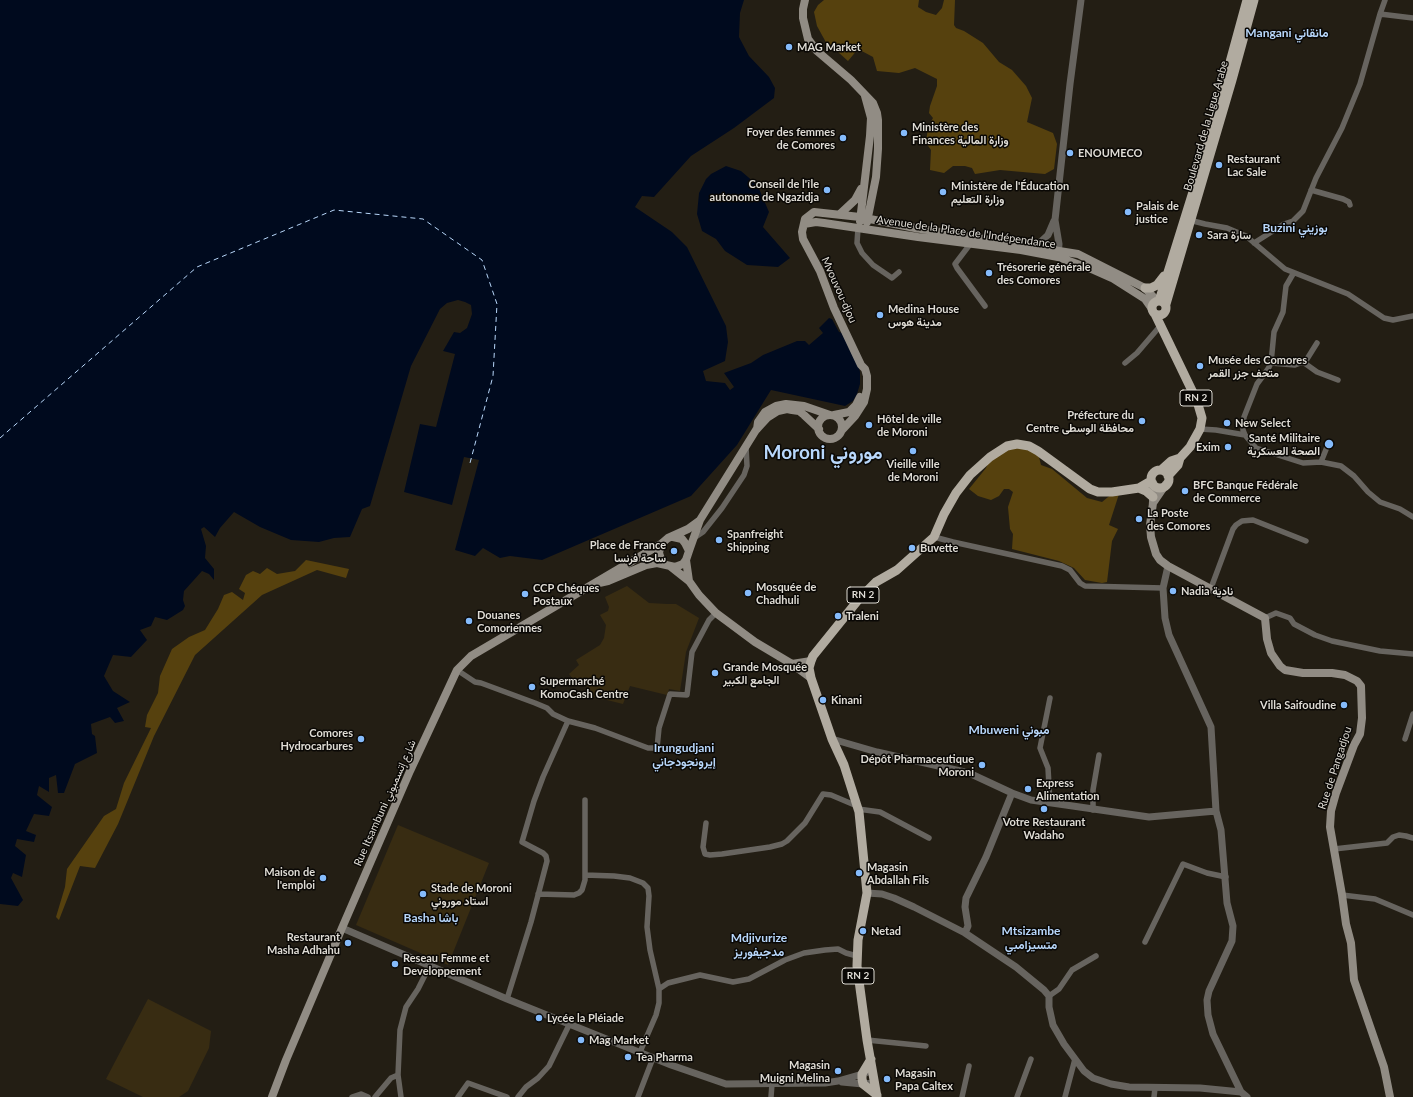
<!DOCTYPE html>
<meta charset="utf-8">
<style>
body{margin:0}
canvas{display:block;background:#231e14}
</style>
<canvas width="1413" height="1097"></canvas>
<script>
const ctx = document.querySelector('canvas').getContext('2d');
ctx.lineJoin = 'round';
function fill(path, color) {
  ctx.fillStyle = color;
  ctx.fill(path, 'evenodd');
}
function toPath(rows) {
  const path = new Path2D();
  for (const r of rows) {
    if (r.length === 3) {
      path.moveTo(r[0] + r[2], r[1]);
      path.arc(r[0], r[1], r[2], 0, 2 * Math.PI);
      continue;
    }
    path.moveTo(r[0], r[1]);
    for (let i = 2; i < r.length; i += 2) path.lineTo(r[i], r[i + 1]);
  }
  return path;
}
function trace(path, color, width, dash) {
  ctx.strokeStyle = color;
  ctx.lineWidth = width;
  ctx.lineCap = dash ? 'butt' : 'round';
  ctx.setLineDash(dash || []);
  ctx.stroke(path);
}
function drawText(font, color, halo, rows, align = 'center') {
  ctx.font = font + ' Lato,Vazirmatn,sans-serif';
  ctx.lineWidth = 3;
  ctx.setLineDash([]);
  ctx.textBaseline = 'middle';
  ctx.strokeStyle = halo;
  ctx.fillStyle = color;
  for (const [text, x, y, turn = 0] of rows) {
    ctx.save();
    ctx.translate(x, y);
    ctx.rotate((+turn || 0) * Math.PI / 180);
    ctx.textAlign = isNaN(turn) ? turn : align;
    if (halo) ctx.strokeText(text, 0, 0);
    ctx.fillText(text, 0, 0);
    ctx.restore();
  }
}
const green = toPath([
 [627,586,649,603,667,604,676,604,699,618,686,652,680,691,669,689,667,695,630,686,623,704,587,695,589,687,576,683,569,674,579,665,576,660,600,645,604,638,606,625,600,615,608,611,609,607,605,597],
 [398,825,489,863,448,965,356,925],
 [148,999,211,1031,209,1048,188,1091,179,1097,143,1097,106,1079]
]);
const forest = toPath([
 [824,0,919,0,918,7,926,12,936,15,942,8,944,0,955,0,954,25,956,28,964,31,983,43,999,62,1012,70,1026,86,1032,98,1027,122,1053,133,1057,144,1054,169,1045,174,1000,170,975,174,972,168,965,166,953,166,944,173,930,170,931,150,926,143,928,127,933,118,929,113,930,106,937,86,937,79,915,68,899,73,877,71,873,57,858,49,848,61,838,52,828,46,817,26,814,12,818,5],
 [1010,447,1034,450,1039,457,1041,465,1052,469,1087,498,1102,502,1113,493,1119,494,1109,525,1118,529,1112,541,1107,582,1102,583,1085,580,1074,568,1059,561,1012,549,1013,534,1010,529,1008,507,1013,492,1009,489,1004,489,999,496,991,500,978,496,969,489,986,468,990,459],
 [306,560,349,569,346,578,317,570,262,595,195,655,154,736,118,824,95,868,80,866,59,920,56,917,65,887,67,869,104,816,116,809,124,783,151,728,145,727,147,715,158,693,160,676,172,649,189,637,205,630,218,609,224,595,232,592,243,600,245,593,239,589,246,575,253,571,260,574,267,568,277,574,295,571]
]);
const water = toPath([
 [0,0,744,0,740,13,739,37,749,56,769,77,775,88,774,98,734,128,691,156,654,197,642,196,635,207,672,232,687,247,726,326,728,342,725,361,703,371,706,381,725,383,730,390,734,387,724,373,751,363,763,355,797,341,805,341,809,345,823,333,819,328,829,318,832,319,839,332,846,334,857,359,860,372,860,384,857,394,853,401,845,406,771,390,737,445,691,496,542,560,510,556,500,558,483,548,475,556,455,550,479,460,464,457,452,505,404,492,420,424,436,427,455,354,443,351,454,332,460,333,467,328,472,314,471,305,465,302,458,300,447,303,440,309,411,366,370,506,362,509,350,537,334,538,319,542,291,540,260,527,234,512,220,528,215,537,204,527,201,529,206,546,205,558,214,569,214,580,209,574,202,571,184,591,183,600,185,606,183,610,167,620,155,617,151,626,140,630,147,640,131,657,113,655,104,676,113,691,130,702,117,708,124,721,115,723,110,717,91,724,92,734,95,736,97,753,75,764,64,793,58,793,56,775,49,778,49,792,39,786,37,795,52,807,49,816,34,814,26,831,36,835,34,842,17,839,15,846,26,855,22,877,13,873,11,878,23,900,18,906,0,904],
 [726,166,741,171,755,183,760,191,769,212,763,227,790,258,778,267,747,265,725,251,716,239,702,231,697,214,699,193,706,179,711,174]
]);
const ferry = toPath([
 [0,438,197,267,334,210,423,219,482,260,497,304,493,376,470,463]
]);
const minor = toPath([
 [1380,14,1413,18],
 [1311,190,1343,199,1349,202,1350,205],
 [1189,220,1205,224,1227,228,1246,236,1285,269,1348,294,1384,318,1393,320,1413,316],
 [858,228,857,243,862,253,873,265,892,278,899,272],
 [971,243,955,264,957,268,985,306],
 [1254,243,1284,224,1293,221,1303,211,1316,178,1342,128,1360,84,1380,14,1385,0],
 [1303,362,1317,372,1338,380],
 [1125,363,1137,353,1161,325],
 [1271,363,1295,365,1303,362,1307,359,1317,343],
 [1200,429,1216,430,1245,435,1256,448,1303,463,1321,462,1327,447],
 [1245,435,1243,430,1244,417,1257,384,1268,369,1271,363,1274,332,1283,312,1286,286,1293,274],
 [1321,462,1341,466,1354,476,1368,492,1380,502,1400,509,1413,517],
 [934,537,953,542,1062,566,1070,570,1080,583,1085,586,1163,588],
 [694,538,703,532,722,508,744,475,747,466,746,447],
 [1211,588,1233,529,1236,525,1242,521,1253,520,1306,541],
 [1265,618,1276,613,1290,618,1294,624,1315,635,1332,641,1380,651,1413,654],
 [457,670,475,682,481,683,535,703,547,708,553,714,568,721,595,728,648,748,657,748,659,728,670,694,687,695,692,652,709,620,716,613],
 [1405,739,1413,714],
 [1050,803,1048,768,1040,748,1050,698],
 [858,809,880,812,929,838],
 [1093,810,1093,790,1099,755],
 [706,823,703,847,705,854,710,855,722,854,770,847,782,844,787,841,805,823,823,794,831,795,857,806],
 [1334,849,1387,843,1393,837,1399,835,1406,836,1413,838],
 [585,875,614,876,630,878,643,883,648,888,649,896,647,927,650,950,659,989,659,1003,656,1015,640,1052],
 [538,894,574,895,579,893,582,890,585,880,585,800],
 [1342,895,1375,899,1413,915],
 [1145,942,1183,864,1207,873,1226,877],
 [659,989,668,983,700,975,733,982,749,979,785,960,804,953,825,950,838,949,846,953,857,956],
 [1049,996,1059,989,1072,970,1096,956],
 [507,999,531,922,547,861,546,856,543,853,522,842,534,801,543,777,568,721],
 [867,1040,926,1046],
 [352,1097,361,1094,368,1097],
 [375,1097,391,1078,398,1075],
 [401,1097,398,1075,400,1030,406,1007,418,989,430,965],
 [458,1097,468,1083,507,1097],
 [518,1097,526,1087,538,1078,549,1066,570,1023],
 [638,1097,653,1058],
 [771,1097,772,1084],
 [962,1097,969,1066],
 [1017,1097,1031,1059],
 [1065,1097,1075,1059],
 [1154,1097,1155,1088]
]);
const tertiary = toPath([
 [1034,251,1035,247,1048,235,1054,221],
 [1058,257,1059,244,1055,220,1070,84,1081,0],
 [1168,566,1163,588,1165,618,1169,635,1211,727,1216,811,1221,830,1227,903,1233,926,1232,941,1209,991,1207,1000,1208,1015,1213,1034,1241,1092,1247,1097],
 [832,739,877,752,969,773,1012,793,1031,800,1149,817,1216,811],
 [867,893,882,894,894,898,914,907,965,933,1016,967,1044,990,1049,996,1049,1007,1053,1025,1064,1044,1084,1071,1093,1078,1111,1084,1129,1087,1200,1088,1241,1092],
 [342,928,507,999,671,1065,726,1084,825,1083,838,1081,866,1073],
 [965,933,968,926,965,907,966,898,986,857,1012,793],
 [842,1082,863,1084,875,1083]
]);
const secondary = toPath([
 [805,0,803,9,803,18,808,39,817,51,851,80,873,103,877,113,878,120,878,149,876,177,867,222],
 [840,214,855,200,861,189],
 [860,221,870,136,871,118,865,96],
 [804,224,816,222,824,223,918,237,1021,250,1058,257,1094,270,1112,278,1145,299,1152,309],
 [834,415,849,412,856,405,860,397],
 [830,427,12],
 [757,429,758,422,765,412,776,406,786,404,804,406,830,415],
 [842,430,855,416,864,402,867,389,867,376,865,369,861,365,834,308,820,271,803,239,802,232,805,219,814,212,860,217,915,228,1078,254,1145,288,1157,301],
 [1153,483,1153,503,1150,525,1151,537,1156,554,1160,560,1168,566,1265,618,1267,639,1271,653,1280,666,1285,670,1303,673,1332,673,1345,675,1357,681,1361,686,1362,718,1360,734,1354,745,1336,793,1331,811,1330,827,1342,895,1346,924,1351,943,1354,980,1384,1067,1390,1097],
 [1153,503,1166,484],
 [673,537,682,539,685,543,689,551,686,560,683,564,675,567,666,565,662,562,659,553,661,544,668,538,688,529,699,521],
 [689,551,700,520,756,430,767,418,778,411,787,409,792,410,799,411,804,415,819,429],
 [686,560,689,581],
 [670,566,689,581,699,595,716,613,755,642,792,664,811,678],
 [599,583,608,581,646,565,657,563,666,565],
 [792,664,811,661],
 [272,1097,286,1060,342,928,410,771,457,670,471,656,661,544]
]);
const primary = toPath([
 [1145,288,1151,288,1157,285,1164,276],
 [1159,308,7],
 [1159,301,1206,150,1247,0],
 [1166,304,1232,80,1254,0],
 [1155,314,1197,401,1202,418,1200,429,1190,447,1180,458,1171,461,1161,470],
 [1160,479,9],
 [1168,476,1178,465,1180,458],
 [1139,488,1146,491,1153,497],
 [871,1059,862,1074,862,1079,863,1084,877,1095],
 [877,1097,867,1040,857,966,858,940,867,893,859,812,844,765,832,739,811,678,809,668,811,661,813,656,859,599,876,582,897,570,934,537,944,514,956,493,970,475,990,457,1007,446,1017,444,1029,446,1038,451,1090,489,1098,492,1112,492,1139,488,1151,481]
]);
const markers = [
 [789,47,4,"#85bbfb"],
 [904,133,4,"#85bbfb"],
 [843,138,4,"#85bbfb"],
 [1070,153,4,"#85bbfb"],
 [1219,165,4,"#85bbfb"],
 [827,190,4,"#85bbfb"],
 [943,192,4,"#85bbfb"],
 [1128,212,4,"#85bbfb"],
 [1199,235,4,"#85bbfb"],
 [989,273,4,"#85bbfb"],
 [880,315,4,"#85bbfb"],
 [1200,366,4,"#85bbfb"],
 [1142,421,4,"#85bbfb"],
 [1227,423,4,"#85bbfb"],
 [869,425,4,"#85bbfb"],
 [1329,444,5,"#85bbfb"],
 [1228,447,4,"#85bbfb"],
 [913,451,4,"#85bbfb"],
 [1185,491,4,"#85bbfb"],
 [1139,519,4,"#85bbfb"],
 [719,540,4,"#85bbfb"],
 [912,548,4,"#85bbfb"],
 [674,551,4,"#85bbfb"],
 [1173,591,4,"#85bbfb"],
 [748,593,4,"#85bbfb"],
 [525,594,4,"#85bbfb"],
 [838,616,4,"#85bbfb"],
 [469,621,4,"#85bbfb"],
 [715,673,4,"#85bbfb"],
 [532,687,4,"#85bbfb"],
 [823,700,4,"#85bbfb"],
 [1344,705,4,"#85bbfb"],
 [361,739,4,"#85bbfb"],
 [982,765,4,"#85bbfb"],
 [1028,789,4,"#85bbfb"],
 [1044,809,4,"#85bbfb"],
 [859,873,4,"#85bbfb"],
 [323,878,4,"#85bbfb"],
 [423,894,4,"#85bbfb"],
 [863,931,4,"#85bbfb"],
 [348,943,4,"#85bbfb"],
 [395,964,4,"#85bbfb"],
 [539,1018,4,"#85bbfb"],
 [581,1040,4,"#85bbfb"],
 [628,1057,4,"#85bbfb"],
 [838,1071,4,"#85bbfb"],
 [887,1079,4,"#85bbfb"]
];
const shields = [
 [1196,398,32],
 [863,595,32],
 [858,976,32]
];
const shieldNames = [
 ["RN 2",1196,398],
 ["RN 2",863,595],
 ["RN 2",858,976]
];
const poiNames = [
 ["MAG Market",797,47],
 ["Ministère des",912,127],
 ["Finances وزارة المالية",912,140],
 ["Foyer des femmes",835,132,"right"],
 ["de Comores",835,145,"right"],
 ["ENOUMECO",1078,153],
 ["Restaurant",1227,159],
 ["Lac Sale",1227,172],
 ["Conseil de l'île",819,184,"right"],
 ["autonome de Ngazidja",819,197,"right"],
 ["Ministère de l'Éducation",951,186],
 ["وزارة التعليم",951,199],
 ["Palais de",1136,206],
 ["justice",1136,219],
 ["Sara سارة",1207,235],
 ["Trésorerie générale",997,267],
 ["des Comores",997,280],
 ["Medina House",888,309],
 ["مدينة هوس",888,322],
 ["Musée des Comores",1208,360],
 ["متحف جزر القمر",1208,373],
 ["Préfecture du",1134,415,"right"],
 ["Centre محافظة الوسطى",1134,428,"right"],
 ["Hôtel de ville",877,419],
 ["de Moroni",877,432],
 ["New Select",1235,423],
 ["Santé Militaire",1320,438,"right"],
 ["الصحة العسكرية",1320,451,"right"],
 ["Exim",1220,447,"right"],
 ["Vieille ville",913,464,"center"],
 ["de Moroni",913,477,"center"],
 ["BFC Banque Fédérale",1193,485],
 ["de Commerce",1193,498],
 ["La Poste",1147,513],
 ["des Comores",1147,526],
 ["Spanfreight",727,534],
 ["Shipping",727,547],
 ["Place de France",666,545,"right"],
 ["ساحة فرنسا",666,558,"right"],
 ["Buvette",920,548],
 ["Mosquée de",756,587],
 ["Chadhuli",756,600],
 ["CCP Chéques",533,588],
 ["Postaux",533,601],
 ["Nadia نادية",1181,591],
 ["Douanes",477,615],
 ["Comoriennes",477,628],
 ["Traleni",846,616],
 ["Grande Mosquée",723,667],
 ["الجامع الكبير",723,680],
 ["Supermarché",540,681],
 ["KomoCash Centre",540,694],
 ["Kinani",831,700],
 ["Villa Saifoudine",1336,705,"right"],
 ["Comores",353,733,"right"],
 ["Hydrocarbures",353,746,"right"],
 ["Dépôt Pharmaceutique",974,759,"right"],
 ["Moroni",974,772,"right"],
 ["Express",1036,783],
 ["Alimentation",1036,796],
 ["Votre Restaurant",1044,822,"center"],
 ["Wadaho",1044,835,"center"],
 ["Magasin",867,867],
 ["Abdallah Fils",867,880],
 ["Maison de",315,872,"right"],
 ["l'emploi",315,885,"right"],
 ["Stade de Moroni",431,888],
 ["استاد موروني",431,901],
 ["Netad",871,931],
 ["Restaurant",340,937,"right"],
 ["Masha Adhahu",340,950,"right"],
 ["Reseau Femme et",403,958],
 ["Developpement",403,971],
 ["Lycée la Pléiade",547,1018],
 ["Mag Market",589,1040],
 ["Tea Pharma",636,1057],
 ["Magasin",830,1065,"right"],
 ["Muigni Melina",830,1078,"right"],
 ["Magasin",895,1073],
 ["Papa Caltex",895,1086]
];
const streetNames = [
 ["Boulevard de la Ligue Arabe",1206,126,-74],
 ["Avenue de la Place de l'Indépendance",966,232,8],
 ["Mvouvou-djou",839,290,66],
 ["Rue de Pangadjou",1335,768,-72],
 ["Rue Itsambuni شارع إتسمبوني",385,803,-66]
];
const neighbourhoodNames = [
 ["Mangani مانقاني",1287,33],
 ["Buzini بوزيني",1295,228],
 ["Mbuweni مبوني",1009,730],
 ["Irungudjani",684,748],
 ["إيرونجودجاني",684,762],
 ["Basha باشا",431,918],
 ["Mtsizambe",1031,931],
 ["متسيزامبي",1031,945],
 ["Mdjivurize",759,938],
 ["مدجيفوريز",759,952]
];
const townNames = [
 ["Moroni موروني",823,453]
];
fill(green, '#382c12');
fill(forest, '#56410e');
fill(water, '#000a1e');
trace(ferry, '#b8d7fa', 1, [5, 4]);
trace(minor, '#67645f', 5.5);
trace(tertiary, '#67645f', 7);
trace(secondary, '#918c84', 8);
trace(primary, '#b1aba0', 9);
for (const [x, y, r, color] of markers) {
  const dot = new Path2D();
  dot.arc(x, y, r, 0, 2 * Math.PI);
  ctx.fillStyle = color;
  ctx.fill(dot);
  trace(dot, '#0a0805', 1.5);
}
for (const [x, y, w] of shields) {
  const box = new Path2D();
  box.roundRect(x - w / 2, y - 8, w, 16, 3);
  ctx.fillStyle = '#0a0805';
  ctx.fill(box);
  trace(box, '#dfdcd5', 1);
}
drawText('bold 10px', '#dfdcd5', null, shieldNames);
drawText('bold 11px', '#dfdcd5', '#0a0805', poiNames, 'left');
drawText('11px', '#dfdcd5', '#0a0805', streetNames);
drawText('bold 12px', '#b8d7fb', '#0a0805', neighbourhoodNames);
drawText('bold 19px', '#b8d7fb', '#0a0805', townNames);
</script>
